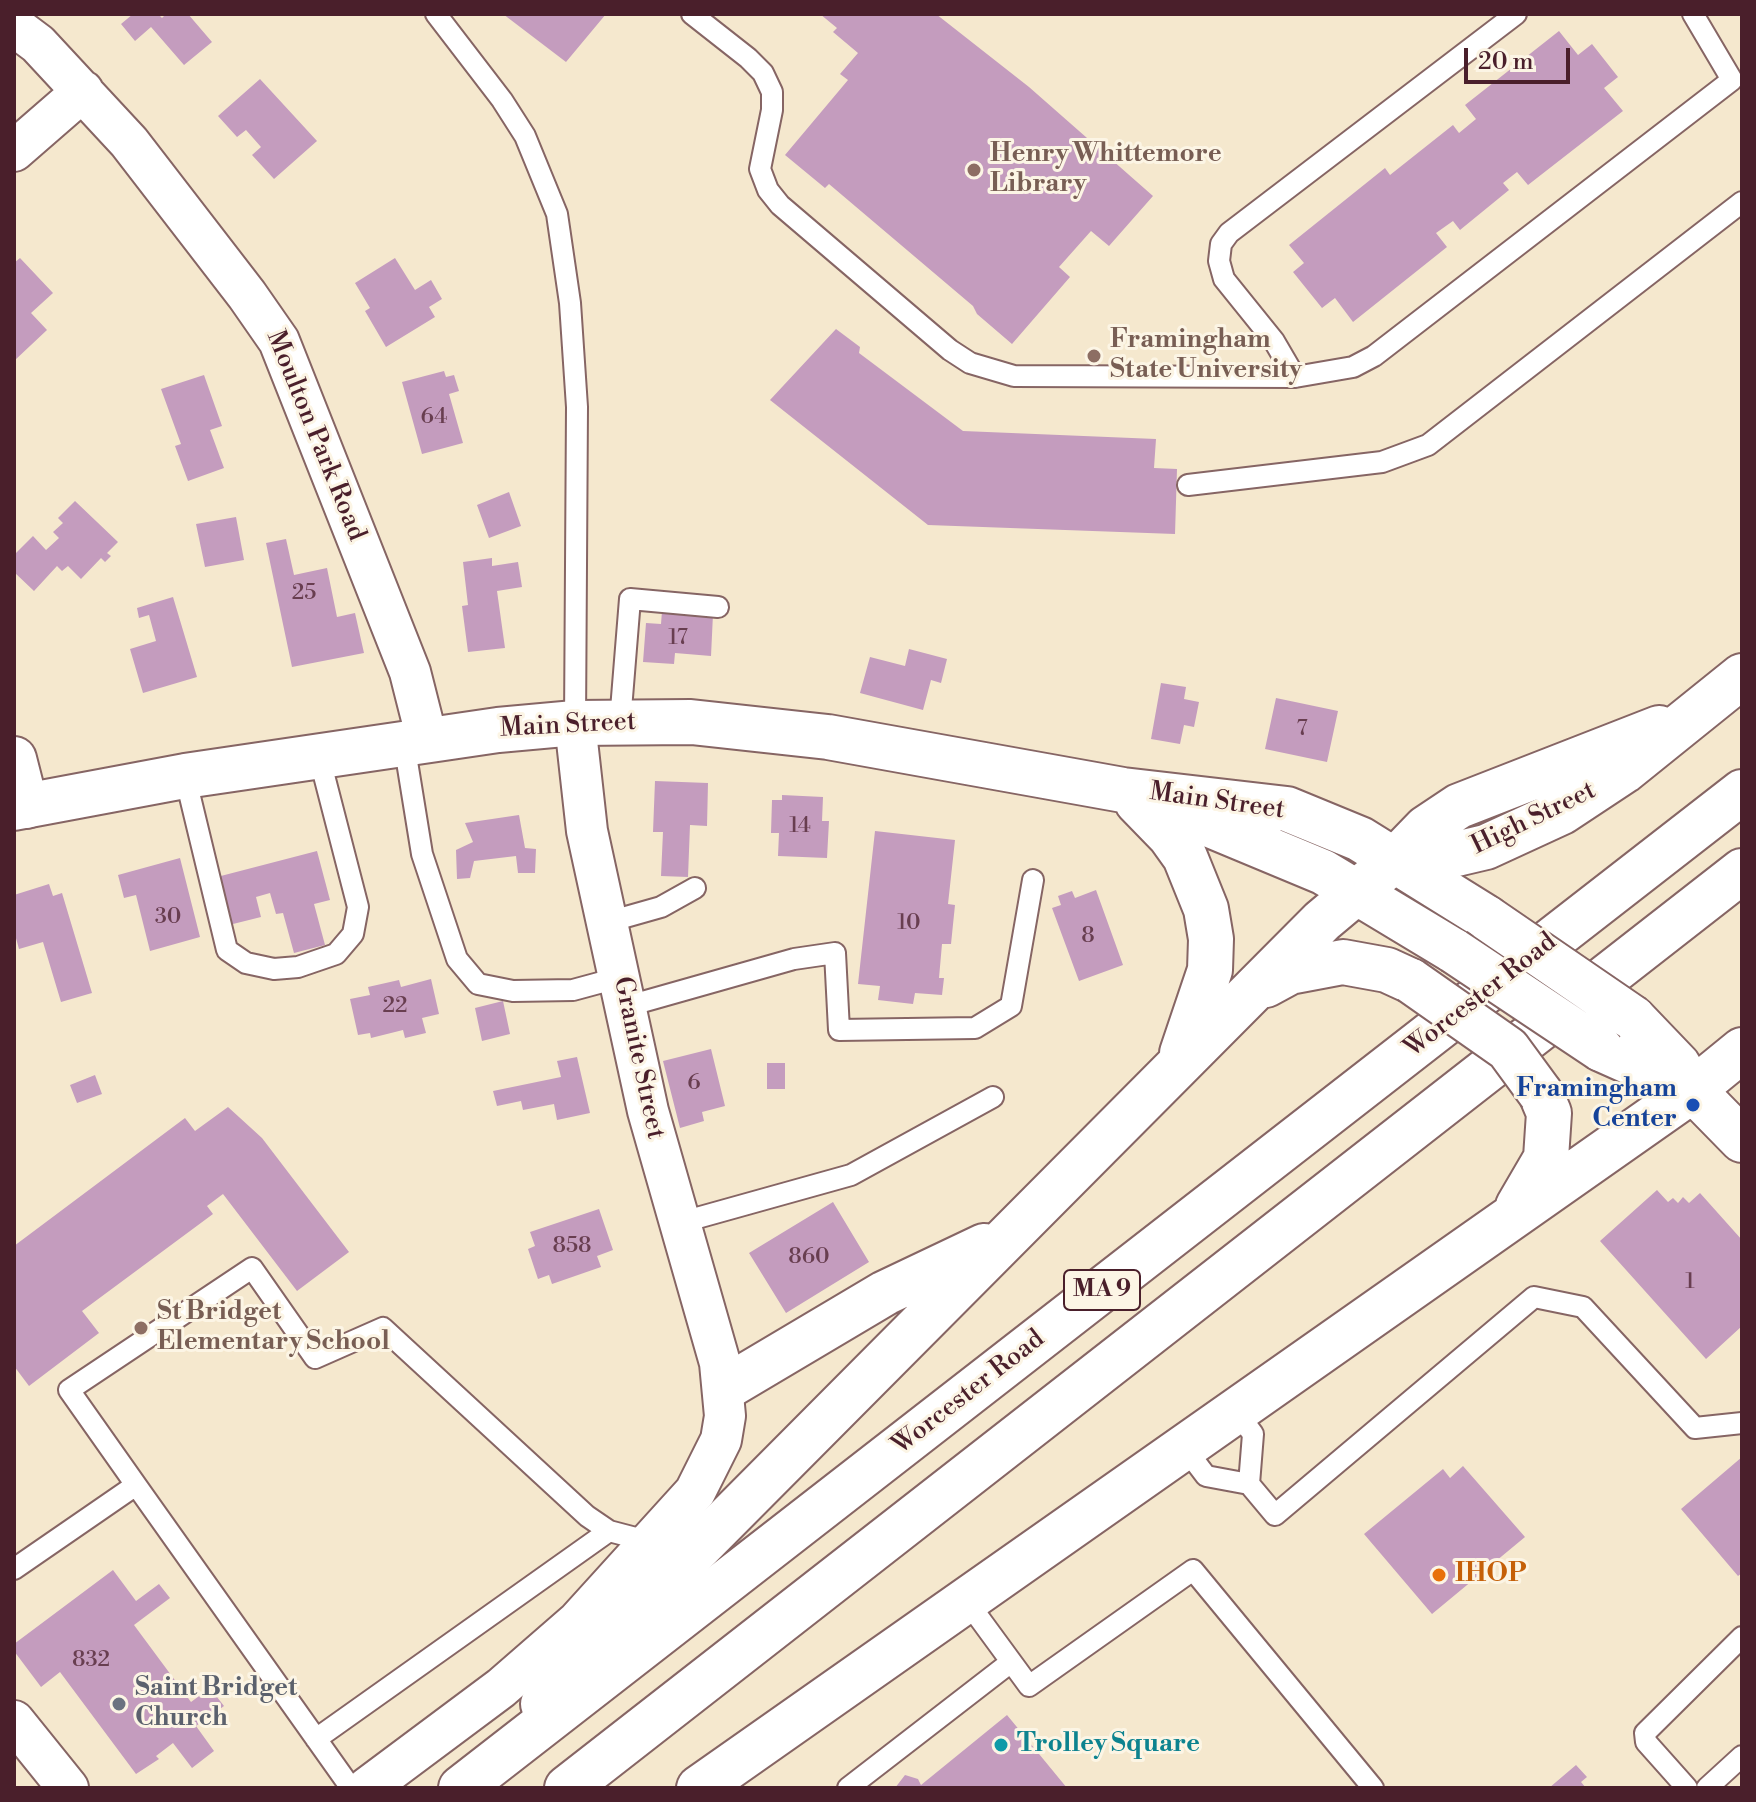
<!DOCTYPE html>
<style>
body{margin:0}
#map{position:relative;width:1756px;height:1802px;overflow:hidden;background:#f5e8ce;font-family:"Libre Bodoni",serif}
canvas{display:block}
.frame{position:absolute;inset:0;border:16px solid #4a1f2b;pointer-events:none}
.scale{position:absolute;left:1464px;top:48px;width:106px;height:36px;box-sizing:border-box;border:4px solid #4a1f2b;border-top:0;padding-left:10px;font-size:24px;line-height:28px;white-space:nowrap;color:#4a1f2b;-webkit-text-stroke:6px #fcf5e5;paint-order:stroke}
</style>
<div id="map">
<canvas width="1756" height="1802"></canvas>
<div class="frame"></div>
<div class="scale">20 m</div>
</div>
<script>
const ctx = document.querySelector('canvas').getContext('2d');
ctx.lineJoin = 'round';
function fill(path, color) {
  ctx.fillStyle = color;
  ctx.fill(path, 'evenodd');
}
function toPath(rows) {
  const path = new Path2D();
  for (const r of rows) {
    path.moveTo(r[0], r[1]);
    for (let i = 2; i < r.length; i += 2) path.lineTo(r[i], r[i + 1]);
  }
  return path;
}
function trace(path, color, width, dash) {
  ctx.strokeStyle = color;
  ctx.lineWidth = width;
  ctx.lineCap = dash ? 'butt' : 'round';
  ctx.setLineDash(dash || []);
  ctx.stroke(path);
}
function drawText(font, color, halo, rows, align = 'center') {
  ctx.font = font + ' "Libre Bodoni",serif';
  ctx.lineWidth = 6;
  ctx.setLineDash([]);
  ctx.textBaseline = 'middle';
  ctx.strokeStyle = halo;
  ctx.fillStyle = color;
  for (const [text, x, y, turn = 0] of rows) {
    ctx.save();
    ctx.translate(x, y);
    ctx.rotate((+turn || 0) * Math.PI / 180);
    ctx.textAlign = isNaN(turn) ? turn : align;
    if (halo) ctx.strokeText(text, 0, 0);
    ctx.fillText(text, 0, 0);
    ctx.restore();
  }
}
const building = toPath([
 [133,14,158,14,162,18,166,14,188,14,212,42,184,65,151,27,135,41,121,24],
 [503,14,606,14,566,62],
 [820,14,936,14,1029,87,1153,196,1109,246,1091,231,1059,267,1070,277,1012,344,977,314,973,306,829,184,825,188,785,155,848,80,840,74,858,53,833,32,837,28],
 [1559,31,1578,55,1592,44,1618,77,1604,88,1623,111,1528,185,1517,172,1503,183,1509,190,1460,230,1453,221,1436,233,1447,247,1353,322,1335,298,1322,308,1293,272,1304,263,1289,245,1385,168,1390,175,1453,125,1459,133,1476,119,1465,105],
 [260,79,317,141,274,179,252,155,261,147,246,130,237,137,218,116],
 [20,258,53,293,31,313,47,330,14,361,14,263],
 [395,258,415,290,431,280,442,299,429,307,435,317,386,347,365,311,370,308,355,283],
 [836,329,860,347,859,353,963,431,1156,439,1154,468,1177,469,1175,534,928,525,770,400],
 [444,371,446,377,454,375,459,391,449,394,463,443,422,454,402,382],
 [204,375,222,426,210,430,224,468,188,481,175,446,181,444,161,389],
 [509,492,521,526,489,538,477,505],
 [75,501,118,542,107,553,111,556,105,562,101,558,81,579,68,566,62,571,57,566,34,591,14,572,14,555,33,536,46,550,59,538,53,532,63,523,58,518],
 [236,517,244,560,205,567,196,524],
 [286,539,294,575,327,568,337,617,355,613,364,653,292,667,266,543],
 [492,558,492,566,518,562,522,587,497,591,505,648,468,652,462,606,468,605,463,562],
 [173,597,197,677,143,693,130,649,156,641,149,615,139,618,137,608],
 [662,611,713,614,711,656,675,653,674,664,643,662,646,623,661,624],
 [909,649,947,659,941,683,931,680,923,710,860,693,870,657,905,666],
 [1161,683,1186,687,1184,699,1199,702,1194,727,1184,725,1180,744,1151,739],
 [1276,698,1338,711,1327,762,1265,749],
 [655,781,708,783,707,826,690,825,688,877,661,876,663,832,653,832],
 [782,795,823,797,822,821,829,821,827,858,778,856,779,833,771,833,772,800,782,800],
 [519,815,525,848,536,849,535,873,518,873,516,856,474,861,470,878,457,879,456,850,473,842,465,823],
 [875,831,955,840,948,904,955,905,951,944,942,944,939,978,944,978,942,995,915,993,913,1004,878,1000,880,986,858,984],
 [317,851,330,900,314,904,325,945,294,953,283,913,276,914,270,893,256,897,261,917,229,925,217,877],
 [180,858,200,937,150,951,136,895,124,898,118,875],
 [49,884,53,896,62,893,92,993,61,1002,43,942,19,949,14,931,14,895],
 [1096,890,1123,965,1079,981,1052,908,1061,905,1058,896,1072,891,1075,898],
 [431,979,439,1014,422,1018,426,1033,405,1038,403,1030,371,1038,370,1033,358,1035,350,999,370,995,368,987,399,980,401,987],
 [503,1001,510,1034,482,1041,475,1008],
 [711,1049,725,1106,702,1112,704,1121,680,1128,663,1061],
 [577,1057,590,1113,557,1120,554,1104,523,1110,521,1101,497,1106,493,1091,561,1077,557,1061],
 [767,1063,785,1063,785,1089,767,1089],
 [95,1075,102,1094,77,1103,70,1085],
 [228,1107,262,1138,349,1252,297,1291,223,1194,207,1206,213,1214,82,1311,99,1333,29,1386,14,1366,14,1246,185,1118,195,1131],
 [1657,1190,1668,1202,1673,1198,1678,1203,1683,1197,1689,1203,1700,1193,1742,1240,1742,1326,1706,1359,1600,1241],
 [833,1202,869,1262,786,1313,749,1253],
 [599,1209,613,1250,597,1256,601,1267,552,1284,549,1275,538,1279,528,1249,535,1246,530,1232],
 [1742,1457,1742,1573,1738,1576,1681,1509],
 [1463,1466,1525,1537,1432,1614,1364,1534,1443,1469,1450,1478],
 [113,1570,136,1601,159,1584,170,1598,134,1625,191,1702,210,1688,224,1706,196,1726,214,1751,192,1768,173,1743,156,1756,159,1759,136,1774,60,1672,41,1687,14,1651,14,1644],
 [1007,1715,1067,1788,895,1788,905,1775,918,1779,921,1785],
 [1576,1765,1587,1777,1581,1782,1586,1788,1549,1788]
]);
const service = toPath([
 [436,14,502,100,525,136,557,214,570,303,577,407,575,723],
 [692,14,748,58,763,73,772,92,772,110,760,169,768,190,780,205,950,350,970,363,1014,376,1295,377,1353,367,1374,356,1732,80,1693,14],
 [1295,377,1274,341,1224,279,1219,261,1221,244,1229,233,1516,14],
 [1188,485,1382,462,1428,445,1742,202],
 [620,722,630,599,718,607],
 [404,743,422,854,457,959,478,984,513,991,573,990,621,977],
 [185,776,227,950,246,963,274,969,298,967,336,954,353,934,358,907,319,756],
 [608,922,661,907,695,888],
 [628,1006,794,959,835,953,839,1030,975,1028,1011,1006,1033,880],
 [679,1223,851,1175,993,1097],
 [1235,1410,1253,1434,1249,1484],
 [1184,1447,1206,1476,1249,1484,1275,1515,1534,1297,1583,1307,1695,1428,1742,1423],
 [136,1485,69,1390,252,1268,315,1358,383,1328,587,1516,609,1531,651,1542],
 [14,1569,136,1485,351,1788],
 [966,1600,1029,1686,1193,1570,1373,1788],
 [316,1739,609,1531],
 [848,1788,1011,1662],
 [1687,1788,1646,1742,1645,1733,1742,1637],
 [1707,1788,1742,1756]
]);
const minor = toPath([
 [14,26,38,44,129,142,247,295,279,341,410,672,427,739],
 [14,151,83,91],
 [14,1721,68,1788],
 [367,1788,501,1688,578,1621,695,1492,721,1440,725,1416,720,1363,648,1111,587,831,575,723]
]);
const tertiary = toPath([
 [14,759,26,806],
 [1396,859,1435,859,1486,847,1562,812,1624,771,1742,676],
 [1396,859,1426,828,1459,806,1659,728]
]);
const secondary = toPath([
 [1137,802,1170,836,1185,857,1206,909,1211,939,1210,970,1182,1053],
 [14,808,185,776,498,730,575,723,691,722,828,737,1123,790,1287,809,1360,839,1487,918],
 [1174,810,1323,872,1454,951],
 [1266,985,1290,972,1343,962,1387,970,1411,981],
 [1633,1018,1678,1065,1693,1090,1742,1140],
 [1601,1049,1693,1090],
 [1518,1206,1546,1158,1549,1113,1541,1094],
 [725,1388,885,1293,984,1246],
 [543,1704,1322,921,1396,859],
 [699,1788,1693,1090,1742,1050]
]);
const trunk = toPath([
 [461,1788,1742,792],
 [567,1788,1742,871]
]);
const secondaryBridge = toPath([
 [1487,918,1633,1018],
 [1454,951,1601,1049],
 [1411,981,1508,1049,1541,1094]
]);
const markers = [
 [974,170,8,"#8d6e63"],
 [1094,356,8,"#8d6e63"],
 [1693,1105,8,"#1a4fb4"],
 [141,1328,8,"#8d6e63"],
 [1439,1575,8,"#e8710a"],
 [119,1704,8,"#6b7280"],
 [1001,1745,8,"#0f9aa8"]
];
const numberNames = [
 ["64",434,418],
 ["25",304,594],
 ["17",678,639],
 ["7",1302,730],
 ["14",800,827],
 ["30",168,918],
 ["10",909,924],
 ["8",1088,937],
 ["22",395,1007],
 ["6",694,1084],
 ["858",572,1247],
 ["860",809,1258],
 ["1",1690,1283],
 ["832",91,1661]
];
const shields = [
 [1102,1290,76]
];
const shieldNames = [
 ["MA 9",1102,1290]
];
const educationNames = [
 ["Henry Whittemore",990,155],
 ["Library",990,185],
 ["Framingham",1110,341],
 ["State University",1110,371],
 ["St Bridget",157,1313],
 ["Elementary School",157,1343]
];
const streetNames = [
 ["Moulton Park Road",315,436,68],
 ["Main Street",568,726,-3],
 ["Main Street",1217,802,8],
 ["High Street",1534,819,-26],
 ["Worcester Road",1481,996,-38],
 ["Granite Street",638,1058,78],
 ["Worcester Road",969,1393,-38]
];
const transitNames = [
 ["Framingham",1677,1090],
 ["Center",1677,1120]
];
const foodNames = [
 ["IHOP",1455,1575]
];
const worshipNames = [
 ["Saint Bridget",135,1689],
 ["Church",135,1719]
];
const cultureNames = [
 ["Trolley Square",1017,1745]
];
fill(building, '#c49cbe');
trace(service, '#866564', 24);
trace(minor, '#866564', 44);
trace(tertiary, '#866564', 48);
trace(secondary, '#866564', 48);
trace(trunk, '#866564', 48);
trace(service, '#fff', 20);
trace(minor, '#fff', 40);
trace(tertiary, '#fff', 44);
trace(secondary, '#fff', 44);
trace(trunk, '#fff', 44);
trace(secondaryBridge, '#866564', 48, []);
trace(secondaryBridge, '#fff', 44);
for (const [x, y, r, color] of markers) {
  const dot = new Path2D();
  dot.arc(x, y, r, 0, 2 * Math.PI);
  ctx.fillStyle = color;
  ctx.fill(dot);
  trace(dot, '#fcf5e5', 3);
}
drawText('22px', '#683e50', null, numberNames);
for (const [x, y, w] of shields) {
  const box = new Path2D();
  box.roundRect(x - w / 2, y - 20, w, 40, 6);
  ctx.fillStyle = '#fcf5e5';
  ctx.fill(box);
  trace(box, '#4a1f2b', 2);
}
drawText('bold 24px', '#4a1f2b', null, shieldNames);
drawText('bold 26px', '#785e54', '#fcf5e5', educationNames, 'left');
drawText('26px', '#4a1f2b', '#fcf5e5', streetNames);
drawText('bold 26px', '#164399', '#fcf5e5', transitNames, 'right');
drawText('bold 26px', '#c56008', '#fcf5e5', foodNames, 'left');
drawText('bold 26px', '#5b616d', '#fcf5e5', worshipNames, 'left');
drawText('bold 26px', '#0d838f', '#fcf5e5', cultureNames, 'left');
</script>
